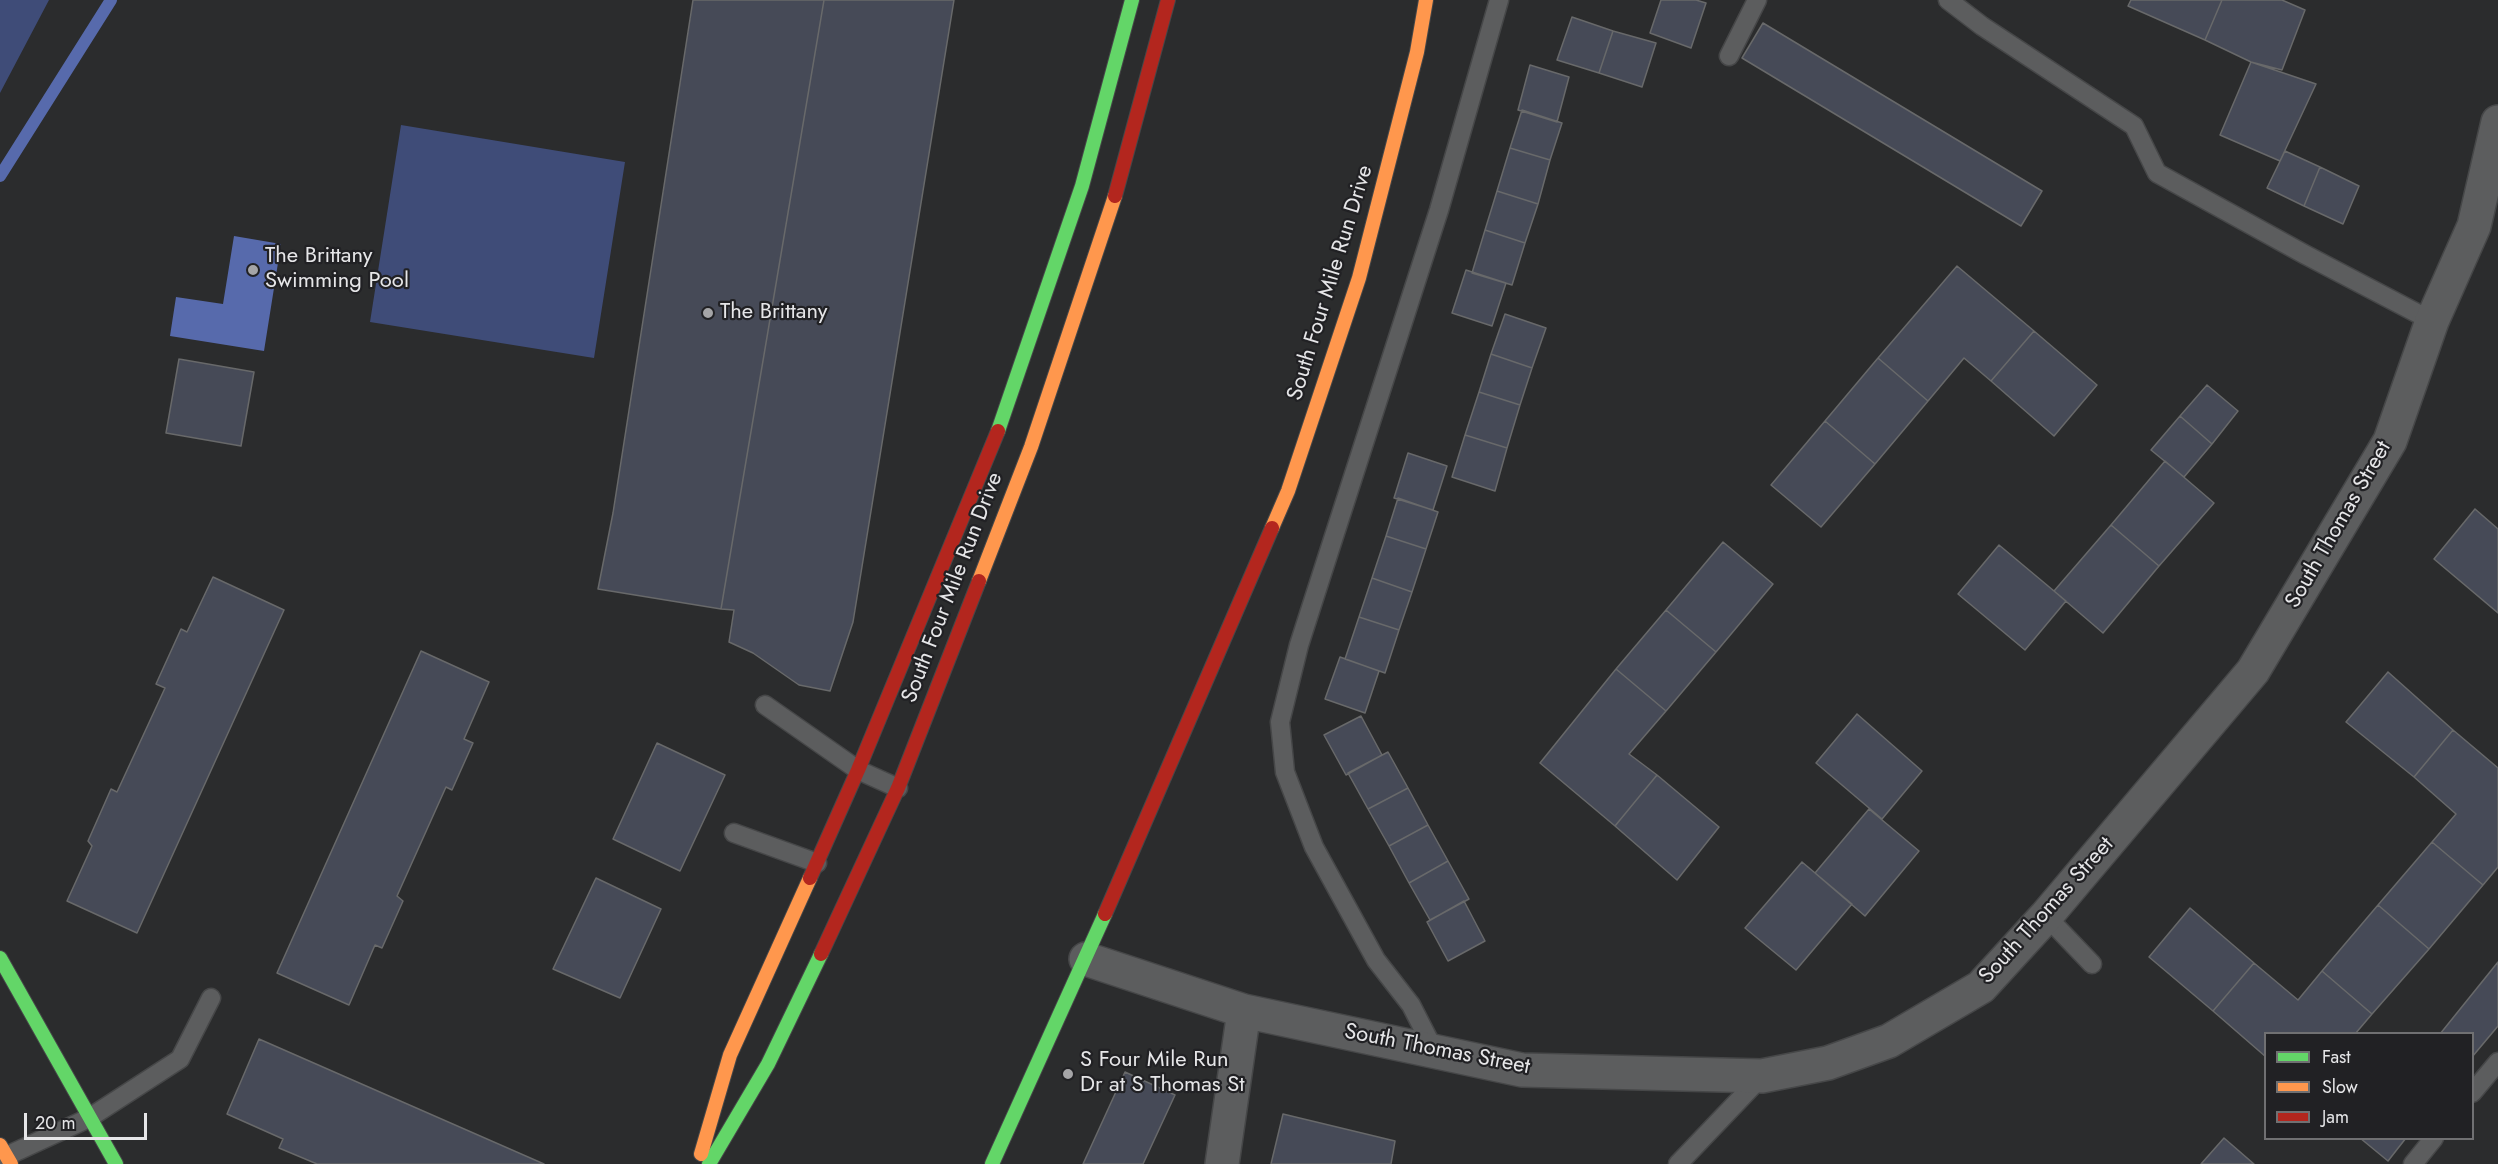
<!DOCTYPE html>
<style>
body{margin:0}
#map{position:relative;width:2498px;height:1164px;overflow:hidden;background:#2b2c2d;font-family:Jost,sans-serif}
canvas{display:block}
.legend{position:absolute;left:2264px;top:1032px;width:210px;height:108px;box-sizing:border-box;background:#212124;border:2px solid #707072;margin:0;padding:8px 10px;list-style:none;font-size:18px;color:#e6e6e8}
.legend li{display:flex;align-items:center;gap:12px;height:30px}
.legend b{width:30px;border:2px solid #707072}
.scale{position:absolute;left:24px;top:1113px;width:123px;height:27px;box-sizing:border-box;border:3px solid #e6e6e8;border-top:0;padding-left:8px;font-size:18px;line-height:21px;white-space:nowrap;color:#e6e6e8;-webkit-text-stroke:4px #212124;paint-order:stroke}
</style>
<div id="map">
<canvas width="2498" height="1164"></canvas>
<ul class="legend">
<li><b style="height:8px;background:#63d668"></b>Fast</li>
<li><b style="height:8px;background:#ff974d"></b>Slow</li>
<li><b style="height:8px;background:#b3261e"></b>Jam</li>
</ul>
<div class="scale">20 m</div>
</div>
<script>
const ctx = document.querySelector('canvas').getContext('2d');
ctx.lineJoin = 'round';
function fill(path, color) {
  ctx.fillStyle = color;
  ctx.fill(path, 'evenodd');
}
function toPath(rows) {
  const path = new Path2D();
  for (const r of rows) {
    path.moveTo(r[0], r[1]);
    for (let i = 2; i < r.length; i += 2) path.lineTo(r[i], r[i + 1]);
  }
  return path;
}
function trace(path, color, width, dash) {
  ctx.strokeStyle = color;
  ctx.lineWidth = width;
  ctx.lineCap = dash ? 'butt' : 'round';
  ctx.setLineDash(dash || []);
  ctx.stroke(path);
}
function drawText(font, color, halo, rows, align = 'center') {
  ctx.font = font + ' Jost,sans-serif';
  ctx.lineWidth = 4.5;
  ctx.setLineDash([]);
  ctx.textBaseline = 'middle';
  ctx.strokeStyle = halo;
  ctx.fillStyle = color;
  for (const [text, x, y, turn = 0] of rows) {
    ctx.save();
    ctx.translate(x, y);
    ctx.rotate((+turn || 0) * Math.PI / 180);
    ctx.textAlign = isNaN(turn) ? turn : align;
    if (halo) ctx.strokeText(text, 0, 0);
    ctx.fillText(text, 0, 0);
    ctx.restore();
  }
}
const green = toPath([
 [0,0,49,0,0,93],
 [401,125,625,162,594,358,370,322]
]);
const water = toPath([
 [234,236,281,244,264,351,170,336,176,297,223,304]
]);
const stream = toPath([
 [0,176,111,0]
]);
const building = toPath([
 [693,0,824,0,721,609,598,589,613,513,693,0],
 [824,0,954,0,853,622,830,691,799,685,753,653,729,642,734,610,721,609,824,0],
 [1661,0,1696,0,1706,3,1691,48,1650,33,1661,0],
 [2131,0,2222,0,2205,40,2128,6,2131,0],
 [2222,0,2282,0,2305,10,2282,70,2251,62,2205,40,2222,0],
 [1572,17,1613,31,1599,73,1557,60,1572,17],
 [1763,23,2042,191,2021,226,1742,58,1763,23],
 [1613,31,1656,43,1642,87,1599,73,1613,31],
 [2251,62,2316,84,2280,161,2220,135,2251,62],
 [1530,65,1569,77,1557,122,1518,110,1530,65],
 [1522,110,1562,123,1550,160,1510,148,1522,110],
 [1510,148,1550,160,1538,204,1497,191,1510,148],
 [2285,151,2320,167,2304,206,2267,188,2285,151],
 [2320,167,2359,186,2343,224,2304,206,2320,167],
 [1497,191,1538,204,1525,243,1485,230,1497,191],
 [1485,230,1525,243,1512,285,1472,273,1485,230],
 [1957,266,2034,331,1991,381,1964,358,1928,401,1878,358,1957,266],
 [1466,270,1506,283,1492,326,1452,313,1466,270],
 [1505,314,1546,328,1532,368,1491,354,1505,314],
 [2034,331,2097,385,2054,436,1991,381,2034,331],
 [1491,354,1532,368,1520,405,1479,392,1491,354],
 [1878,358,1928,401,1875,464,1825,421,1878,358],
 [179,359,254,372,241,446,166,433,179,359],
 [2207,385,2238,411,2212,444,2180,416,2207,385],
 [1479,392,1520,405,1507,448,1465,435,1479,392],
 [2180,416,2212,444,2184,477,2151,450,2180,416],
 [1825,421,1875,464,1821,527,1771,485,1825,421],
 [1465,435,1507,448,1495,491,1452,477,1465,435],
 [1408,453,1447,466,1433,510,1394,498,1408,453],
 [2165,461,2214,503,2159,566,2111,525,2165,461],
 [1398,498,1438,512,1426,549,1386,536,1398,498],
 [2475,509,2498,529,2498,613,2434,559,2475,509],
 [2111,525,2159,566,2103,633,2054,591,2111,525],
 [1386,536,1426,549,1412,592,1372,578,1386,536],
 [1723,542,1773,584,1716,652,1666,610,1723,542],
 [1999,545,2066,601,2025,650,1958,594,1999,545],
 [213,577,284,610,137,933,67,901,92,846,88,841,111,789,117,792,165,688,156,684,181,629,187,632,213,577],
 [1372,578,1412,592,1399,630,1359,617,1372,578],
 [1666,610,1716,652,1666,711,1616,669,1666,610],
 [1359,617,1399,630,1385,673,1345,659,1359,617],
 [421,651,489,682,464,739,473,743,452,790,446,787,397,896,403,901,382,948,375,945,349,1005,277,973,421,651],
 [1340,657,1379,671,1365,713,1325,699,1340,657],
 [1616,669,1666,711,1629,754,1657,775,1615,826,1540,763,1616,669],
 [2388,672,2453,730,2414,777,2346,722,2388,672],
 [1857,714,1922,771,1882,819,1816,763,1857,714],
 [1361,716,1382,755,1346,775,1324,735,1361,716],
 [2453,730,2498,768,2498,867,2483,885,2432,842,2456,814,2414,777,2453,730],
 [657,743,725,775,680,871,613,839,657,743],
 [1388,752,1408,788,1368,809,1348,773,1388,752],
 [1657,775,1719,827,1677,880,1615,826,1657,775],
 [1408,788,1428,825,1389,846,1368,809,1408,788],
 [1869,809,1919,851,1865,916,1815,873,1869,809],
 [1428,825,1448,861,1409,883,1389,846,1428,825],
 [2432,842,2483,885,2429,949,2378,905,2432,842],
 [1448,861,1469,899,1430,920,1409,883,1448,861],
 [1802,862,1852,904,1796,970,1745,928,1802,862],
 [596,878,661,909,620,998,553,969,596,878],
 [1464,901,1485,941,1448,961,1427,922,1464,901],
 [2378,905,2429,949,2372,1014,2322,971,2378,905],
 [2190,908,2254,963,2213,1011,2149,957,2190,908],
 [2498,962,2498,1026,2472,1057,2472,1034,2440,1034,2498,962],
 [2254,963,2298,1000,2322,971,2372,1014,2355,1034,2266,1034,2266,1057,2213,1011,2254,963],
 [259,1039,544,1164,317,1164,279,1148,283,1139,227,1114,259,1039],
 [1125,1072,1175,1095,1143,1164,1083,1164,1125,1072],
 [1283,1114,1395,1141,1391,1164,1271,1164,1283,1114],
 [2224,1138,2254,1164,2201,1164,2224,1138],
 [2360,1138,2406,1138,2388,1161,2360,1138]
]);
const lane = toPath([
 [1948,0,1982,26,2134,126,2157,173,2304,254,2432,321],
 [1729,56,1757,0],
 [765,705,858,770,898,788],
 [734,833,817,863],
 [2046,916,2092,964],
 [1435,1052,1411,1005,1376,960,1314,847,1285,772,1280,722,1299,645,1439,210,1499,0],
 [2472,1093,2498,1062],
 [0,1159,89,1118,180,1059,211,998],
 [1678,1164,1762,1076],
 [2413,1164,2434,1138]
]);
const street = toPath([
 [1086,959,1244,1011,1522,1070,1762,1076,1828,1063,1889,1041,1981,987,2046,916,2253,671,2390,441,2432,321,2474,226,2498,122],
 [1222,1164,1244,1011]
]);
const fast = toPath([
 [998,431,1082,186,1132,0],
 [0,958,116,1164],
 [709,1164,768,1064,821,954],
 [992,1164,1105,914]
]);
const slow = toPath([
 [1272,528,1288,491,1359,278,1417,52,1426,0],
 [979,581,1031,447,1115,196],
 [0,1145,11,1164],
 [701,1154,730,1055,810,878]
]);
const jam = toPath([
 [1115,196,1168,0],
 [810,878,858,770,998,431],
 [1105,914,1272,528],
 [821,954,898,788,979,581]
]);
const markers = [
 [253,270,6,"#a5a5a7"],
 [708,313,6,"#a5a5a7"],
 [1068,1074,6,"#a5a5a7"]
];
const poiNames = [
 ["The Brittany",265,257],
 ["Swimming Pool",265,282],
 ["The Brittany",720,313],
 ["S Four Mile Run",1080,1061],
 ["Dr at S Thomas St",1080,1086]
];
const streetNames = [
 ["South Four Mile Run Drive",1331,283,-73],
 ["South Thomas Street",2339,525,-60],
 ["South Four Mile Run Drive",953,588,-69],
 ["South Thomas Street",2047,911,-48],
 ["South Thomas Street",1437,1050,11]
];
fill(green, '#3f4c78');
fill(water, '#576aac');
trace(stream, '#576aac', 12);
fill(building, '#464a57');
trace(building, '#68696a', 1.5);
trace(lane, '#464748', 21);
trace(street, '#464748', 36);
trace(fast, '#464748', 16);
trace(slow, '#464748', 16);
trace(jam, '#464748', 16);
trace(lane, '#5c5d5e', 18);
trace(street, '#5c5d5e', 33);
trace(fast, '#63d668', 14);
trace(slow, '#ff974d', 14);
trace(jam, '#b3261e', 14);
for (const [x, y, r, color] of markers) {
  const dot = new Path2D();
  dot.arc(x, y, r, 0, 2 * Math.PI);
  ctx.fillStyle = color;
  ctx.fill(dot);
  trace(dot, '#212124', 2);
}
drawText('22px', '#e6e6e8', '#212124', poiNames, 'left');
drawText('22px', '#e6e6e8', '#212124', streetNames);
</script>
